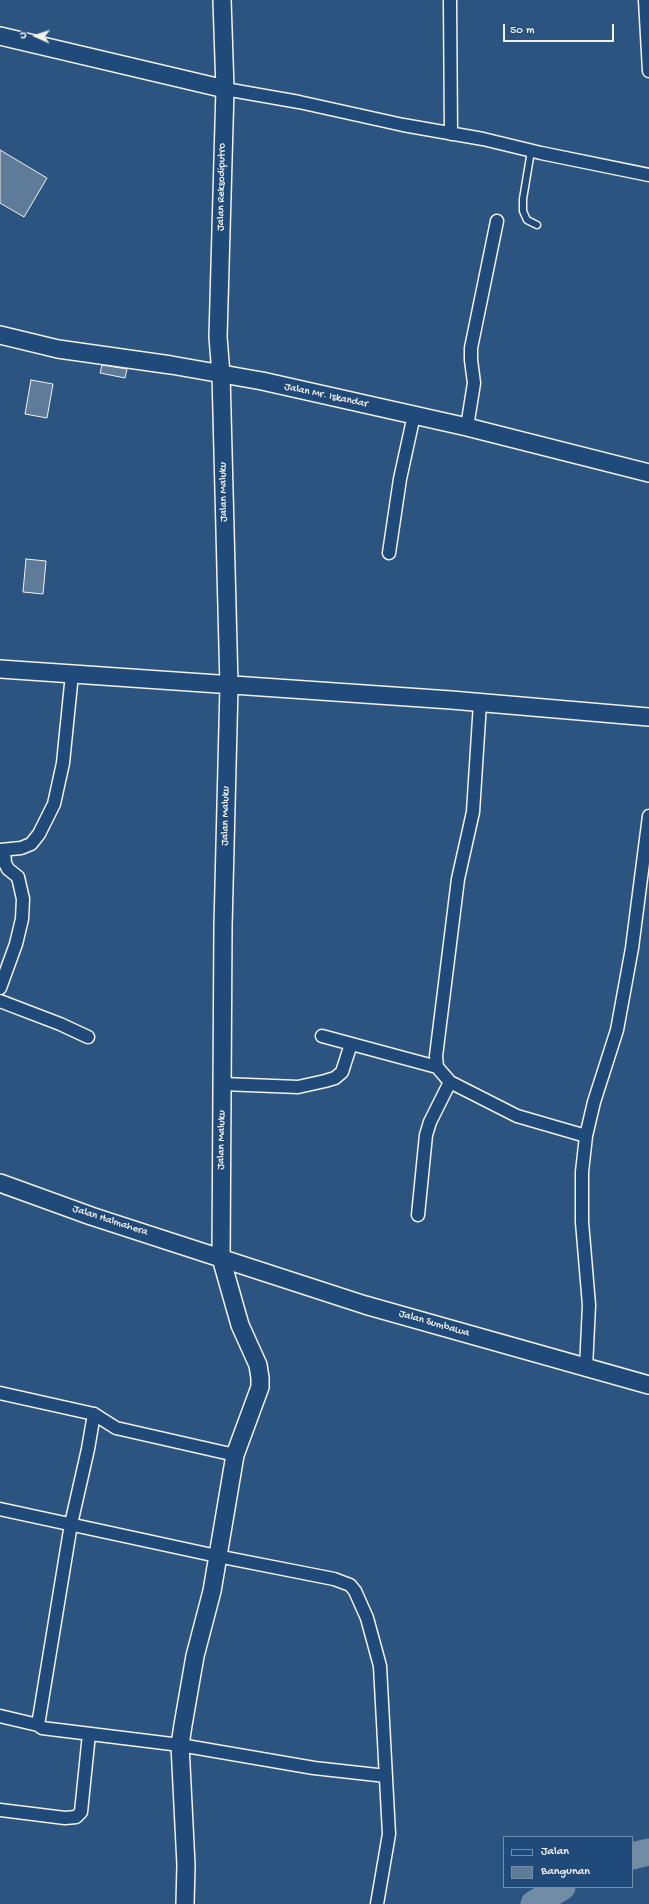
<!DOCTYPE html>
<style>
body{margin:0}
#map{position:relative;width:649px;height:1904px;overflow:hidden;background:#2c5481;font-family:"Gochi Hand",sans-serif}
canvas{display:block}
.legend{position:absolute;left:503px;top:1836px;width:130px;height:52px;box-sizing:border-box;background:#1f4a7a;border:1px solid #748da6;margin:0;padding:5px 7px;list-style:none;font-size:12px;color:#f4f1e8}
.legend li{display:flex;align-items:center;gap:8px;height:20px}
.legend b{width:20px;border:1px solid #748da6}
.north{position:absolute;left:16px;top:16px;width:40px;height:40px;-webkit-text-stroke:3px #1f4a7a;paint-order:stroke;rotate:273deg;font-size:11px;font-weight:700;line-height:16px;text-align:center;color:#f4f1e8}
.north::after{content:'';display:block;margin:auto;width:14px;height:18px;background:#f4f1e8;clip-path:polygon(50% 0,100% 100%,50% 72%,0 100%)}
.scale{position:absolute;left:503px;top:24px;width:111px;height:18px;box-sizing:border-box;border:2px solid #f4f1e8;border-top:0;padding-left:5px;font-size:12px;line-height:14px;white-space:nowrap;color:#f4f1e8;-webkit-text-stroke:3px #1f4a7a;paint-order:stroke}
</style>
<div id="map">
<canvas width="649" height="1904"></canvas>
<ul class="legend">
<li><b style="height:5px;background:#1f4a7a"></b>Jalan</li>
<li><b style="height:11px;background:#5e7b9a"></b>Bangunan</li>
</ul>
<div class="north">U</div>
<div class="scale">50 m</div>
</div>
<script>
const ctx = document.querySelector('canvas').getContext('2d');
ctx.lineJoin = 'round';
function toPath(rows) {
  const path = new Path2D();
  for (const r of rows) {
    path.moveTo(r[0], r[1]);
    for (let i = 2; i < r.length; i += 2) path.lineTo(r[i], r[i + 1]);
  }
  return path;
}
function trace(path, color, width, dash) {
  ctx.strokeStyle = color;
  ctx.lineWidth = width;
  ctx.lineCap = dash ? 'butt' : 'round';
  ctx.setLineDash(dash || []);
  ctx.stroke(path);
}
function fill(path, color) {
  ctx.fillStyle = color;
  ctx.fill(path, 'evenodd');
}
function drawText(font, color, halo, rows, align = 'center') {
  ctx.font = font + ' "Gochi Hand",sans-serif';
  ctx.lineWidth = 3;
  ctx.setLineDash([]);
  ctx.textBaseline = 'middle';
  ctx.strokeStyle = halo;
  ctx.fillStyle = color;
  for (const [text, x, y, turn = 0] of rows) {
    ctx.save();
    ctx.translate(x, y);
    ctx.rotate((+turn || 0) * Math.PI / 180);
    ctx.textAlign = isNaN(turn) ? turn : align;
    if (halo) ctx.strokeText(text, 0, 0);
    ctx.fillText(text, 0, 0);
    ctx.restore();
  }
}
const river = toPath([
 [632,1856,649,1852],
 [534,1904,562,1887]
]);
const building = toPath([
 [0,150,47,178,24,217,0,203,0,150],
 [102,365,127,369,125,378,100,373,102,365],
 [31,380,53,384,47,418,25,414,31,380],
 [26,559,46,561,43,594,23,592,26,559]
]);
const lane = toPath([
 [531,151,523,199,523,211,527,220,537,225]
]);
const street = toPath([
 [450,0,451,134],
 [645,0,649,71],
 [225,89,299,102,403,125,483,139,541,153,649,175],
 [467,427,474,383,471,360,471,348,497,221],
 [389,553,400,479,414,415],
 [480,703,473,812,458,879,436,1056,437,1067,450,1082,517,1116,586,1136],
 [0,850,21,848,31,844,39,834,54,804,63,763,72,674],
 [0,988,16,944,22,919,23,899,18,877,8,869,5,863,4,851],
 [0,1001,60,1024,88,1037],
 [322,1036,437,1067],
 [223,1084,298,1087,325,1081,335,1078,342,1072,351,1044],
 [418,1215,426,1135,430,1122,450,1082],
 [586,1368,589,1305,582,1222,582,1172,586,1136,594,1102,617,1030,632,948,649,816],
 [0,1393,94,1414,116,1428,235,1455],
 [94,1414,88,1449,71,1524,38,1725,42,1728,180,1745,314,1768,386,1776],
 [0,1509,217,1556,334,1579,350,1585,355,1591,367,1618,380,1666,389,1834,377,1904],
 [0,1716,38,1725],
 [0,1810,65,1818,76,1817,81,1812,89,1734]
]);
const secondary = toPath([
 [0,36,225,89],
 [0,335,58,349,171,365,262,381,467,427,649,473],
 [0,669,451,700,649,717],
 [0,1183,91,1216,365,1305,649,1385],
 [185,1904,186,1865,180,1745,183,1725,195,1656,212,1591,235,1455,260,1387,260,1378,258,1365,240,1325,221,1258,223,926,229,686,221,374,218,337,225,89,222,0]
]);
const streetNames = [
 ["Jalan Reksodiputro",222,187,-89],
 ["Jalan Mr. Iskandar",326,396,12],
 ["Jalan Maluku",224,492,-91],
 ["Jalan Maluku",226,816,-89],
 ["Jalan Maluku",222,1140,-89],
 ["Jalan Halmahera",110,1221,18],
 ["Jalan Sumbawa",434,1324,16]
];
trace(river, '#738ca6', 27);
fill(building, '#5e7b9a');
trace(building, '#f4f1e8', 1);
trace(lane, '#f4f1e8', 9);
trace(street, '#f4f1e8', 15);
trace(secondary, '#f4f1e8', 20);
trace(lane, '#1f4a7a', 6);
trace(street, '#1f4a7a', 12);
trace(secondary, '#1f4a7a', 17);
drawText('11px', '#f4f1e8', '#1f4a7a', streetNames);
</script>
